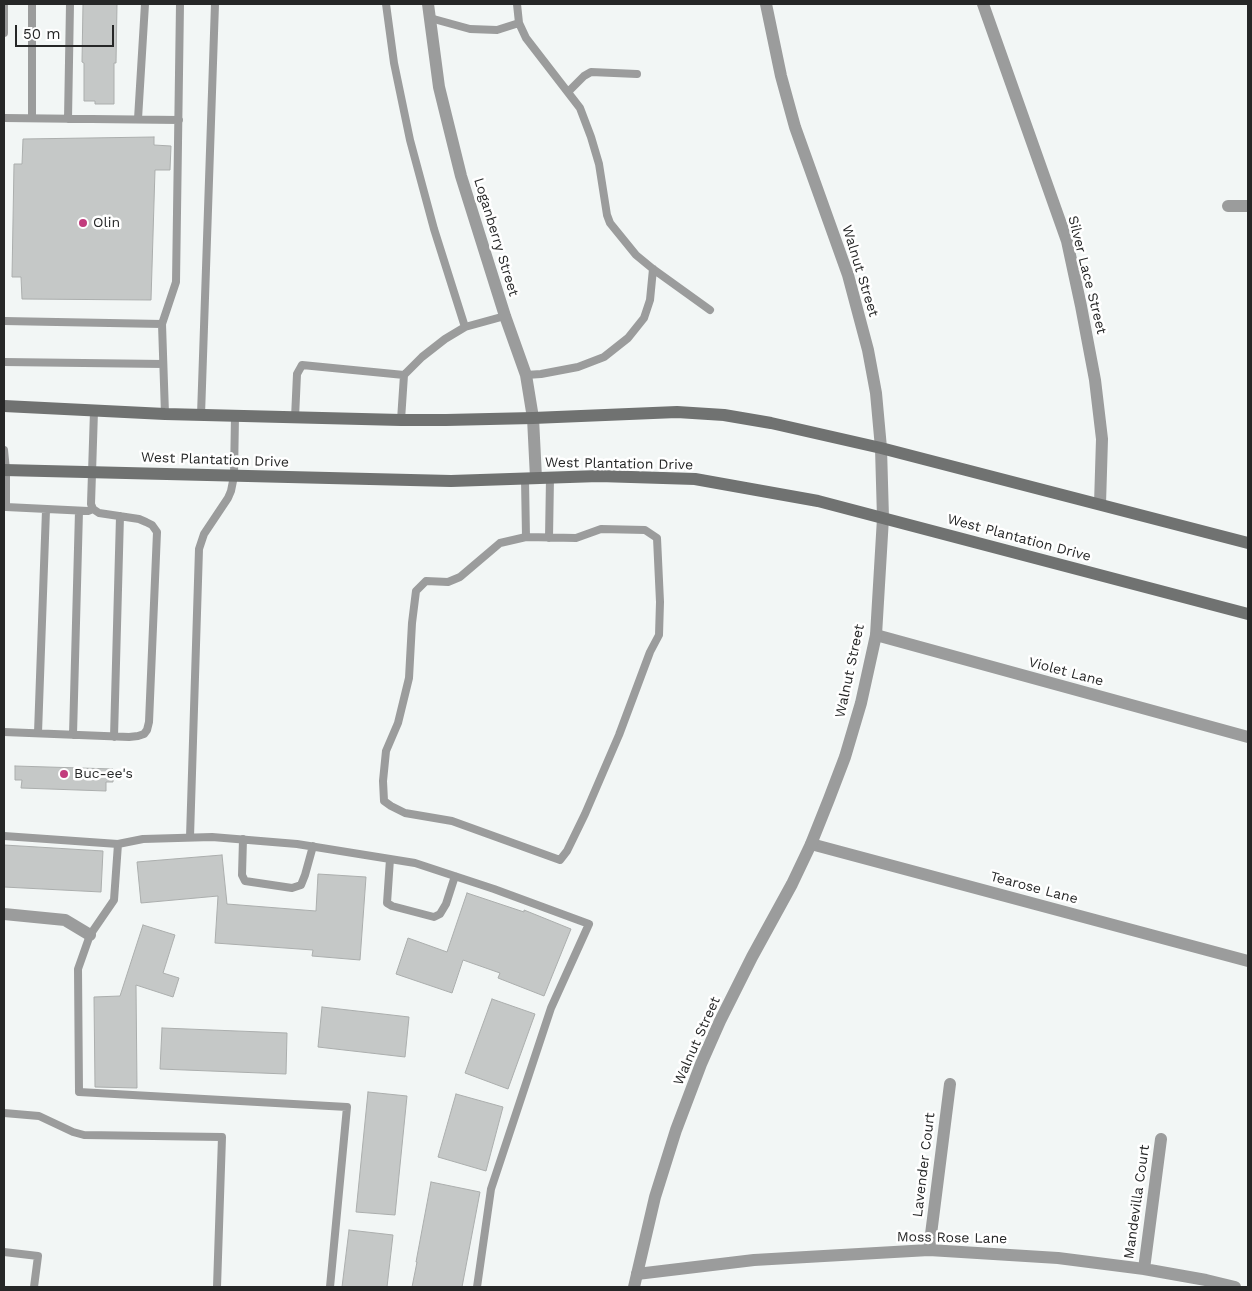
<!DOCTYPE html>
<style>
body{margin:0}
#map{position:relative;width:1252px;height:1291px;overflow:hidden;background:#f2f6f5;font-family:"Work Sans",sans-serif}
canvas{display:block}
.frame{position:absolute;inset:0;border:5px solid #262727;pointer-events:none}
.scale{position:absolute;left:15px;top:25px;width:99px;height:22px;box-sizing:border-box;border:2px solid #262727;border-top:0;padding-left:6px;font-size:15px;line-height:18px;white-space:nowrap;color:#262727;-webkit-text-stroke:4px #fff;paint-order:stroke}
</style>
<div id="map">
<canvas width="1252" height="1291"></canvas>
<div class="frame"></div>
<div class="scale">50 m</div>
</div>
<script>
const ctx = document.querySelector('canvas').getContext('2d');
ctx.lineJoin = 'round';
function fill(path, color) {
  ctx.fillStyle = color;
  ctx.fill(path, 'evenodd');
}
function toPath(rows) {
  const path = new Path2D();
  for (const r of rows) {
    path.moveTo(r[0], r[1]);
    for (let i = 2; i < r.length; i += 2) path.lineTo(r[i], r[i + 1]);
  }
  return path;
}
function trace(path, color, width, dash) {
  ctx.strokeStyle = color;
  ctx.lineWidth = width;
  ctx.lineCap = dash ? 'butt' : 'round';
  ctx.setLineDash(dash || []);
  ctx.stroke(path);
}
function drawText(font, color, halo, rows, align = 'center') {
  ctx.font = font + ' "Work Sans",sans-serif';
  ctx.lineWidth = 5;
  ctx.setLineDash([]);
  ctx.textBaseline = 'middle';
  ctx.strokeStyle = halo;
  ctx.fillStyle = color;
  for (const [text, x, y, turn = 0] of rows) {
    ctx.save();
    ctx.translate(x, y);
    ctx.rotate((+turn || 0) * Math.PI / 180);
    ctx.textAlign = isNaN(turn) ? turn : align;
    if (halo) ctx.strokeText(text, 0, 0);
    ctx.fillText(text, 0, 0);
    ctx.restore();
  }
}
const building = toPath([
 [83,4,117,4,116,63,114,63,114,104,95,104,95,101,84,101,84,63,82,62,83,4],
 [154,137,154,145,171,146,170,170,155,170,151,300,22,299,21,277,12,277,14,164,22,164,23,139,154,137],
 [15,766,113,769,113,782,106,782,106,791,21,788,22,780,15,780,15,766],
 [4,845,103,851,101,892,4,887,4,845],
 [222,855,227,904,316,911,318,874,366,877,360,960,312,956,313,950,215,943,218,896,141,903,137,862,222,855],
 [467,893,524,912,524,910,571,929,544,996,498,978,500,973,463,960,452,993,396,974,408,938,447,952,467,893],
 [143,925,175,935,163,973,179,978,173,997,136,985,137,1088,95,1087,94,997,120,996,143,925],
 [492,999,535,1014,508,1089,465,1073,492,999],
 [322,1007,409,1017,405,1057,318,1047,322,1007],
 [162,1028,287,1033,286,1074,160,1069,162,1028],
 [368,1092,407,1096,395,1215,356,1212,368,1092],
 [456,1094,503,1107,486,1171,438,1157,456,1094],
 [431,1182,480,1192,462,1287,412,1287,417,1262,416,1262,431,1182],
 [349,1230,393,1235,387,1287,342,1287,349,1230]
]);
const service = toPath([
 [386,4,394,63,410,140,434,229,465,327,505,316],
 [517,4,519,23,526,38,580,108,591,137,599,164,607,215,610,223,636,255,653,269,710,310],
 [430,18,470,29,497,30,519,23],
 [4,33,4,4],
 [568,92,584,76,591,72,637,74],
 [4,118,179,120],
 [32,118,32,4],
 [68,119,70,4],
 [138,119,145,4],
 [4,321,162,324],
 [4,362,163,364],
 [404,375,422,357,445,339,465,327],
 [526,375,541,374,578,367,604,357,628,338,644,318,650,300,653,269],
 [165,414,162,324,176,282,180,4],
 [201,415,215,4],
 [295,418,297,374,302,365,404,375,401,420],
 [4,450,6,470,6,507,88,511,93,509],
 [525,479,526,537,500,543,460,577,448,582,426,581,416,591,412,623,409,678,398,723,386,751,383,781,384,801,391,806,405,813,452,821,560,860,567,851,585,814,619,735,650,652,659,635,660,602,657,538,645,530,601,529,576,538,526,537],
 [549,538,550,478],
 [4,732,129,737,138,736,144,734,147,730,149,722,157,532,152,525,146,522,139,519,99,513,93,509,91,504,94,411],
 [38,733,46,510],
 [73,735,79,511],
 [114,737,120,516],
 [4,836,118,844,143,839,212,837,297,844,415,863,494,889,589,924,551,1008,491,1189,477,1287],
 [190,837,199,549,204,534,228,498,231,491,234,476,235,416],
 [243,839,242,875,245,881,292,888,301,885,305,875,313,846],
 [118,844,114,900,90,935,78,969,79,1092,347,1107,330,1287],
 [390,859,387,903,392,906,434,917,440,914,446,904,455,876],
 [4,1113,39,1116,73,1132,84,1135,222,1137,217,1287],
 [4,1252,38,1256,34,1287]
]);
const minor = toPath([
 [428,4,439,87,461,176,505,316,526,375,533,418,536,478],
 [983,4,1067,241,1081,306,1095,380,1102,439,1100,504],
 [1228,206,1248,206],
 [876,635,1248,737],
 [811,844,1248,961],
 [4,914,65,920,90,935],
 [929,1250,950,1084],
 [1144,1269,1161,1139],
 [637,1274,754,1260,929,1250,1058,1258,1144,1269,1206,1280,1235,1287]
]);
const tertiary = toPath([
 [634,1287,655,1197,676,1130,701,1064,720,1021,752,957,792,884,811,844,829,799,845,757,861,703,876,635,883,518,881,448,876,393,868,350,848,275,795,127,781,76,766,4]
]);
const secondary = toPath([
 [4,406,165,414,401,420,446,420,533,418,677,412,724,415,771,423,881,448,1248,543],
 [4,470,451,481,599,476,695,479,818,501,1248,614]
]);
const markers = [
 [83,223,5,"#c23c7d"],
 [64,774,5,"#c23c7d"]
];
const poiNames = [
 ["Olin",93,223],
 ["Buc-ee's",74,774]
];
const streetNames = [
 ["Loganberry Street",496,237,73],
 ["Walnut Street",860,271,73],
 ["Silver Lace Street",1087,275,76],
 ["West Plantation Drive",215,460,2],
 ["West Plantation Drive",619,464,1],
 ["West Plantation Drive",1019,538,15],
 ["Walnut Street",850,671,-78],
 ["Violet Lane",1066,672,15],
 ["Tearose Lane",1034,888,15],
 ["Walnut Street",697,1041,-66],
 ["Lavender Court",924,1165,-83],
 ["Mandevilla Court",1137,1202,-82],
 ["Moss Rose Lane",952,1238,1]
];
fill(building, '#c5c8c7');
trace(building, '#abaead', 1);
trace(service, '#9b9c9c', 8);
trace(minor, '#9b9c9c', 12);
trace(tertiary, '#9b9c9c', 12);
trace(secondary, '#707271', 12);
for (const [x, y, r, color] of markers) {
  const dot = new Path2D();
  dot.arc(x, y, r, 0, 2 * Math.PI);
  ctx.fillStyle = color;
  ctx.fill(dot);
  trace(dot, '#fff', 2);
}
drawText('14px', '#262727', '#fff', poiNames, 'left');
drawText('14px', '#262727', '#fff', streetNames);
</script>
